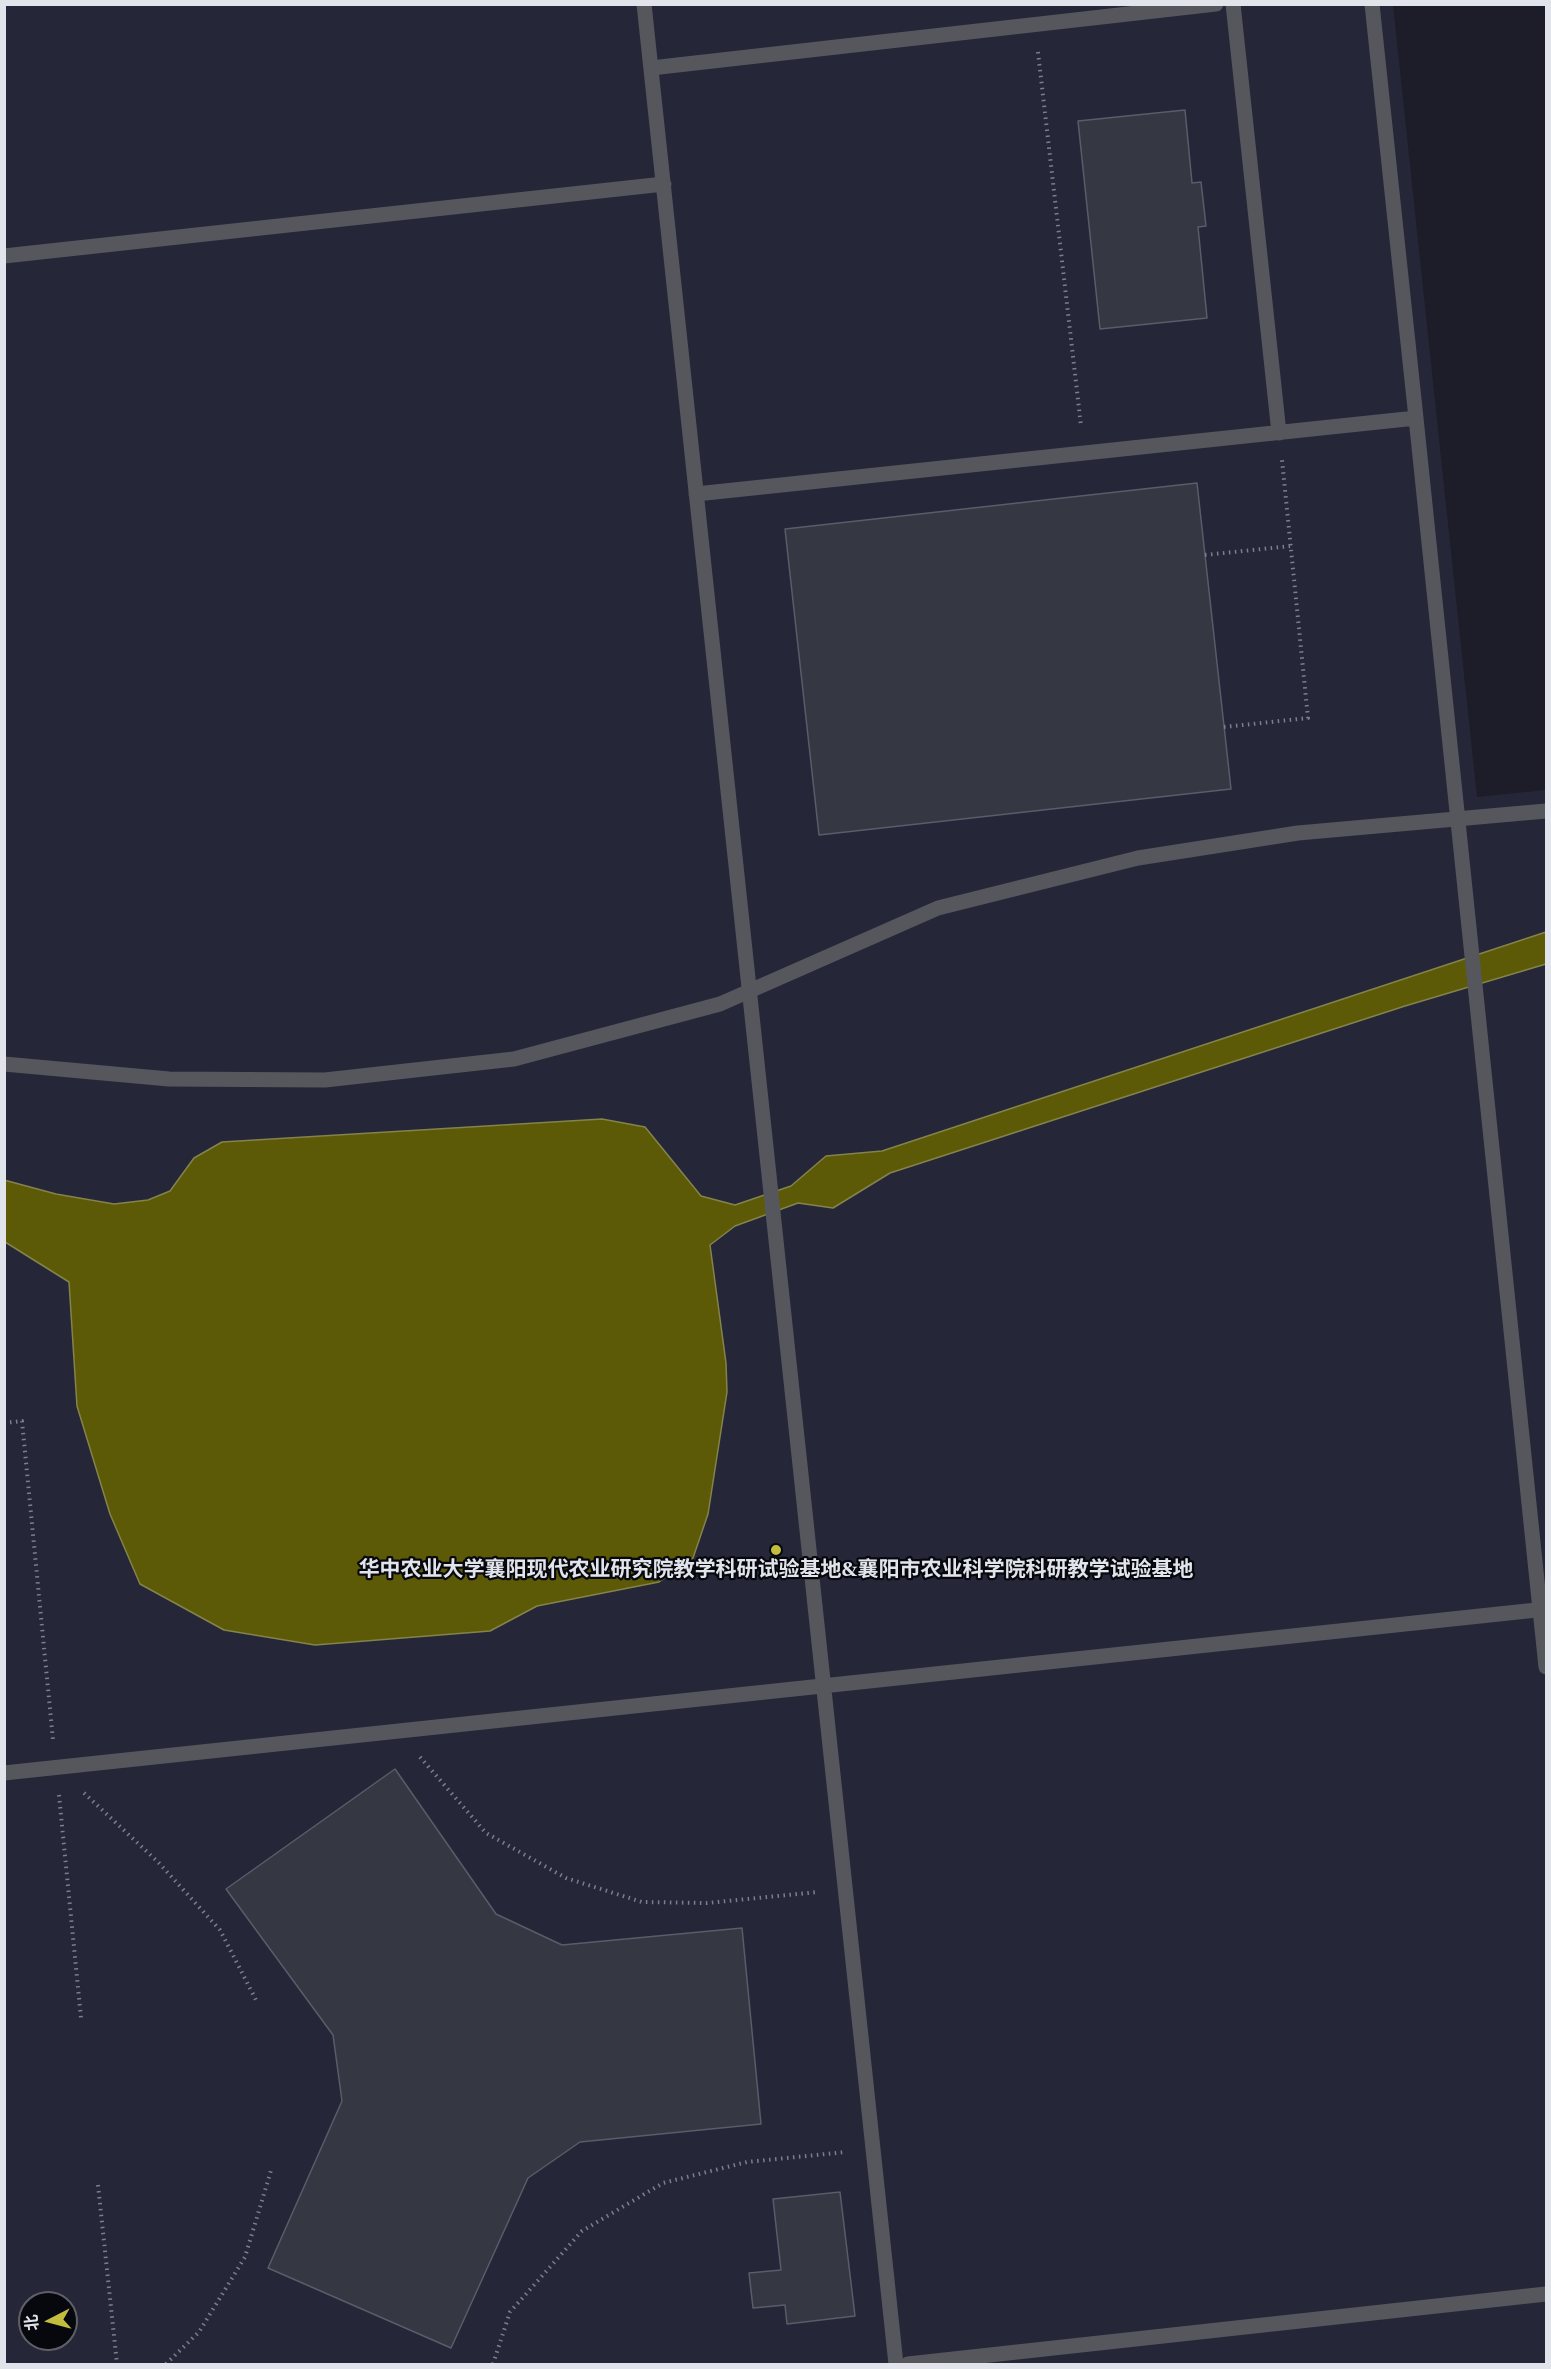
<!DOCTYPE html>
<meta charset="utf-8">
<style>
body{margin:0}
#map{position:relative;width:1551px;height:2369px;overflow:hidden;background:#1c1d29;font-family:Spectral,"Noto Sans SC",serif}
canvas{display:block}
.frame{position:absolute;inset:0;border:6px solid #e2e4ec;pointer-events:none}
.north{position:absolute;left:18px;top:2291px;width:60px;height:60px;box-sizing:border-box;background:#07080d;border:2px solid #5f6066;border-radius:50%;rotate:264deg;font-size:16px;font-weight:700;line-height:24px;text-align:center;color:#e2e4ec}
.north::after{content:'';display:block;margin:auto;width:21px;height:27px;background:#c2bd3f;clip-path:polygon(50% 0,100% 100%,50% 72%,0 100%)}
</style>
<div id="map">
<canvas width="1551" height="2369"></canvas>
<div class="frame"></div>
<div class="north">北</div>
</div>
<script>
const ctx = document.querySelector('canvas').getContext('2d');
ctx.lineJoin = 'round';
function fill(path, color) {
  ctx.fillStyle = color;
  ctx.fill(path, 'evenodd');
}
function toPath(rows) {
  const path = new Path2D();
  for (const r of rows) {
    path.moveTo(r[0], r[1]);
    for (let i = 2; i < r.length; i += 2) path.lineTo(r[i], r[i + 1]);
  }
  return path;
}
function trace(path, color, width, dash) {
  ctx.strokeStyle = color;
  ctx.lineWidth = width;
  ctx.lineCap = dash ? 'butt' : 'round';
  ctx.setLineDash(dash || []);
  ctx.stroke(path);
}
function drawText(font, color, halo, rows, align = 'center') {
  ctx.font = font + ' Spectral,"Noto Sans SC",serif';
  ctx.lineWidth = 4.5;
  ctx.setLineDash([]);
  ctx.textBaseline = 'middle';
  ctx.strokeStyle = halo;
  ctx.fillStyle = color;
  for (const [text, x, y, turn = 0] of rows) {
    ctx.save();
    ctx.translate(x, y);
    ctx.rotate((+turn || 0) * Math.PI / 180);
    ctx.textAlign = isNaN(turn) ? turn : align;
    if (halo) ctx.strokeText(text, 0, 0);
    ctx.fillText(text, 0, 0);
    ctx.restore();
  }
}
const built = toPath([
 [5,5,1393,5,1477,797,1546,790,1546,2364,5,2364],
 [30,2303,66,2303,66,2339,30,2339]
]);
const water = toPath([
 [1546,932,1546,964,1405,1006,890,1173,833,1208,798,1203,735,1226,710,1245,726,1363,727,1392,708,1514,693,1558,659,1582,537,1606,490,1631,315,1645,224,1630,140,1584,110,1514,77,1406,69,1282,5,1242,4,1180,56,1194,114,1204,148,1200,170,1191,194,1158,222,1142,602,1119,645,1127,701,1196,735,1205,791,1186,826,1156,882,1151,1546,932]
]);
const building = toPath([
 [1185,110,1192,183,1201,182,1206,226,1198,227,1207,318,1100,329,1078,121,1185,110],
 [1197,483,1231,789,819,835,785,529,1197,483],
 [395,1769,496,1914,562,1945,742,1928,761,2124,580,2142,528,2178,451,2348,268,2268,342,2101,333,2035,226,1889,395,1769],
 [840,2192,855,2316,787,2324,785,2305,753,2308,749,2273,781,2270,773,2199,840,2192]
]);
const path = toPath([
 [1038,52,1081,426],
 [1205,555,1291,546],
 [1224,727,1308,718,1282,460],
 [4,1423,22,1421,53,1740],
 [420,1757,486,1833,566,1878,642,1902,707,1903,818,1892],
 [84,1793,158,1862,220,1930,256,2000],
 [59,1795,81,2018],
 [98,2185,117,2364],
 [166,2364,199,2332,245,2257,272,2167],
 [493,2364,510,2312,582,2231,663,2183,747,2162,846,2152]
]);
const lane = toPath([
 [644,4,896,2364],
 [1233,4,1279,433],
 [651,68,1216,4],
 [4,256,664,184],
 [1416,418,1546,1667],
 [696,494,1416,418,1372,4],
 [4,1064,169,1079,325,1080,514,1059,720,1004,938,908,1138,858,1298,833,1546,811],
 [4,1773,1546,1609],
 [908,2364,1546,2294]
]);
const markers = [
 [776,1550,6,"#c2bd3f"]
];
const poiNames = [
 ["华中农业大学襄阳现代农业研究院教学科研试验基地&襄阳市农业科学院科研教学试验基地",776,1572]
];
fill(built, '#252738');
fill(water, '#5c5a06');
trace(water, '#84834b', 1.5);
fill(building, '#353743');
trace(building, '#5a5c6a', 1.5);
trace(path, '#7d7f89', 4, [1.5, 4.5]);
trace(lane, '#56575d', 15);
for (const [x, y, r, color] of markers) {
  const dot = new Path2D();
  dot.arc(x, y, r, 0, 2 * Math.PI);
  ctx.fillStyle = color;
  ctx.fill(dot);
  trace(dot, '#07080d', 2);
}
drawText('bold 21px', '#e2e4ec', '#07080d', poiNames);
</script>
